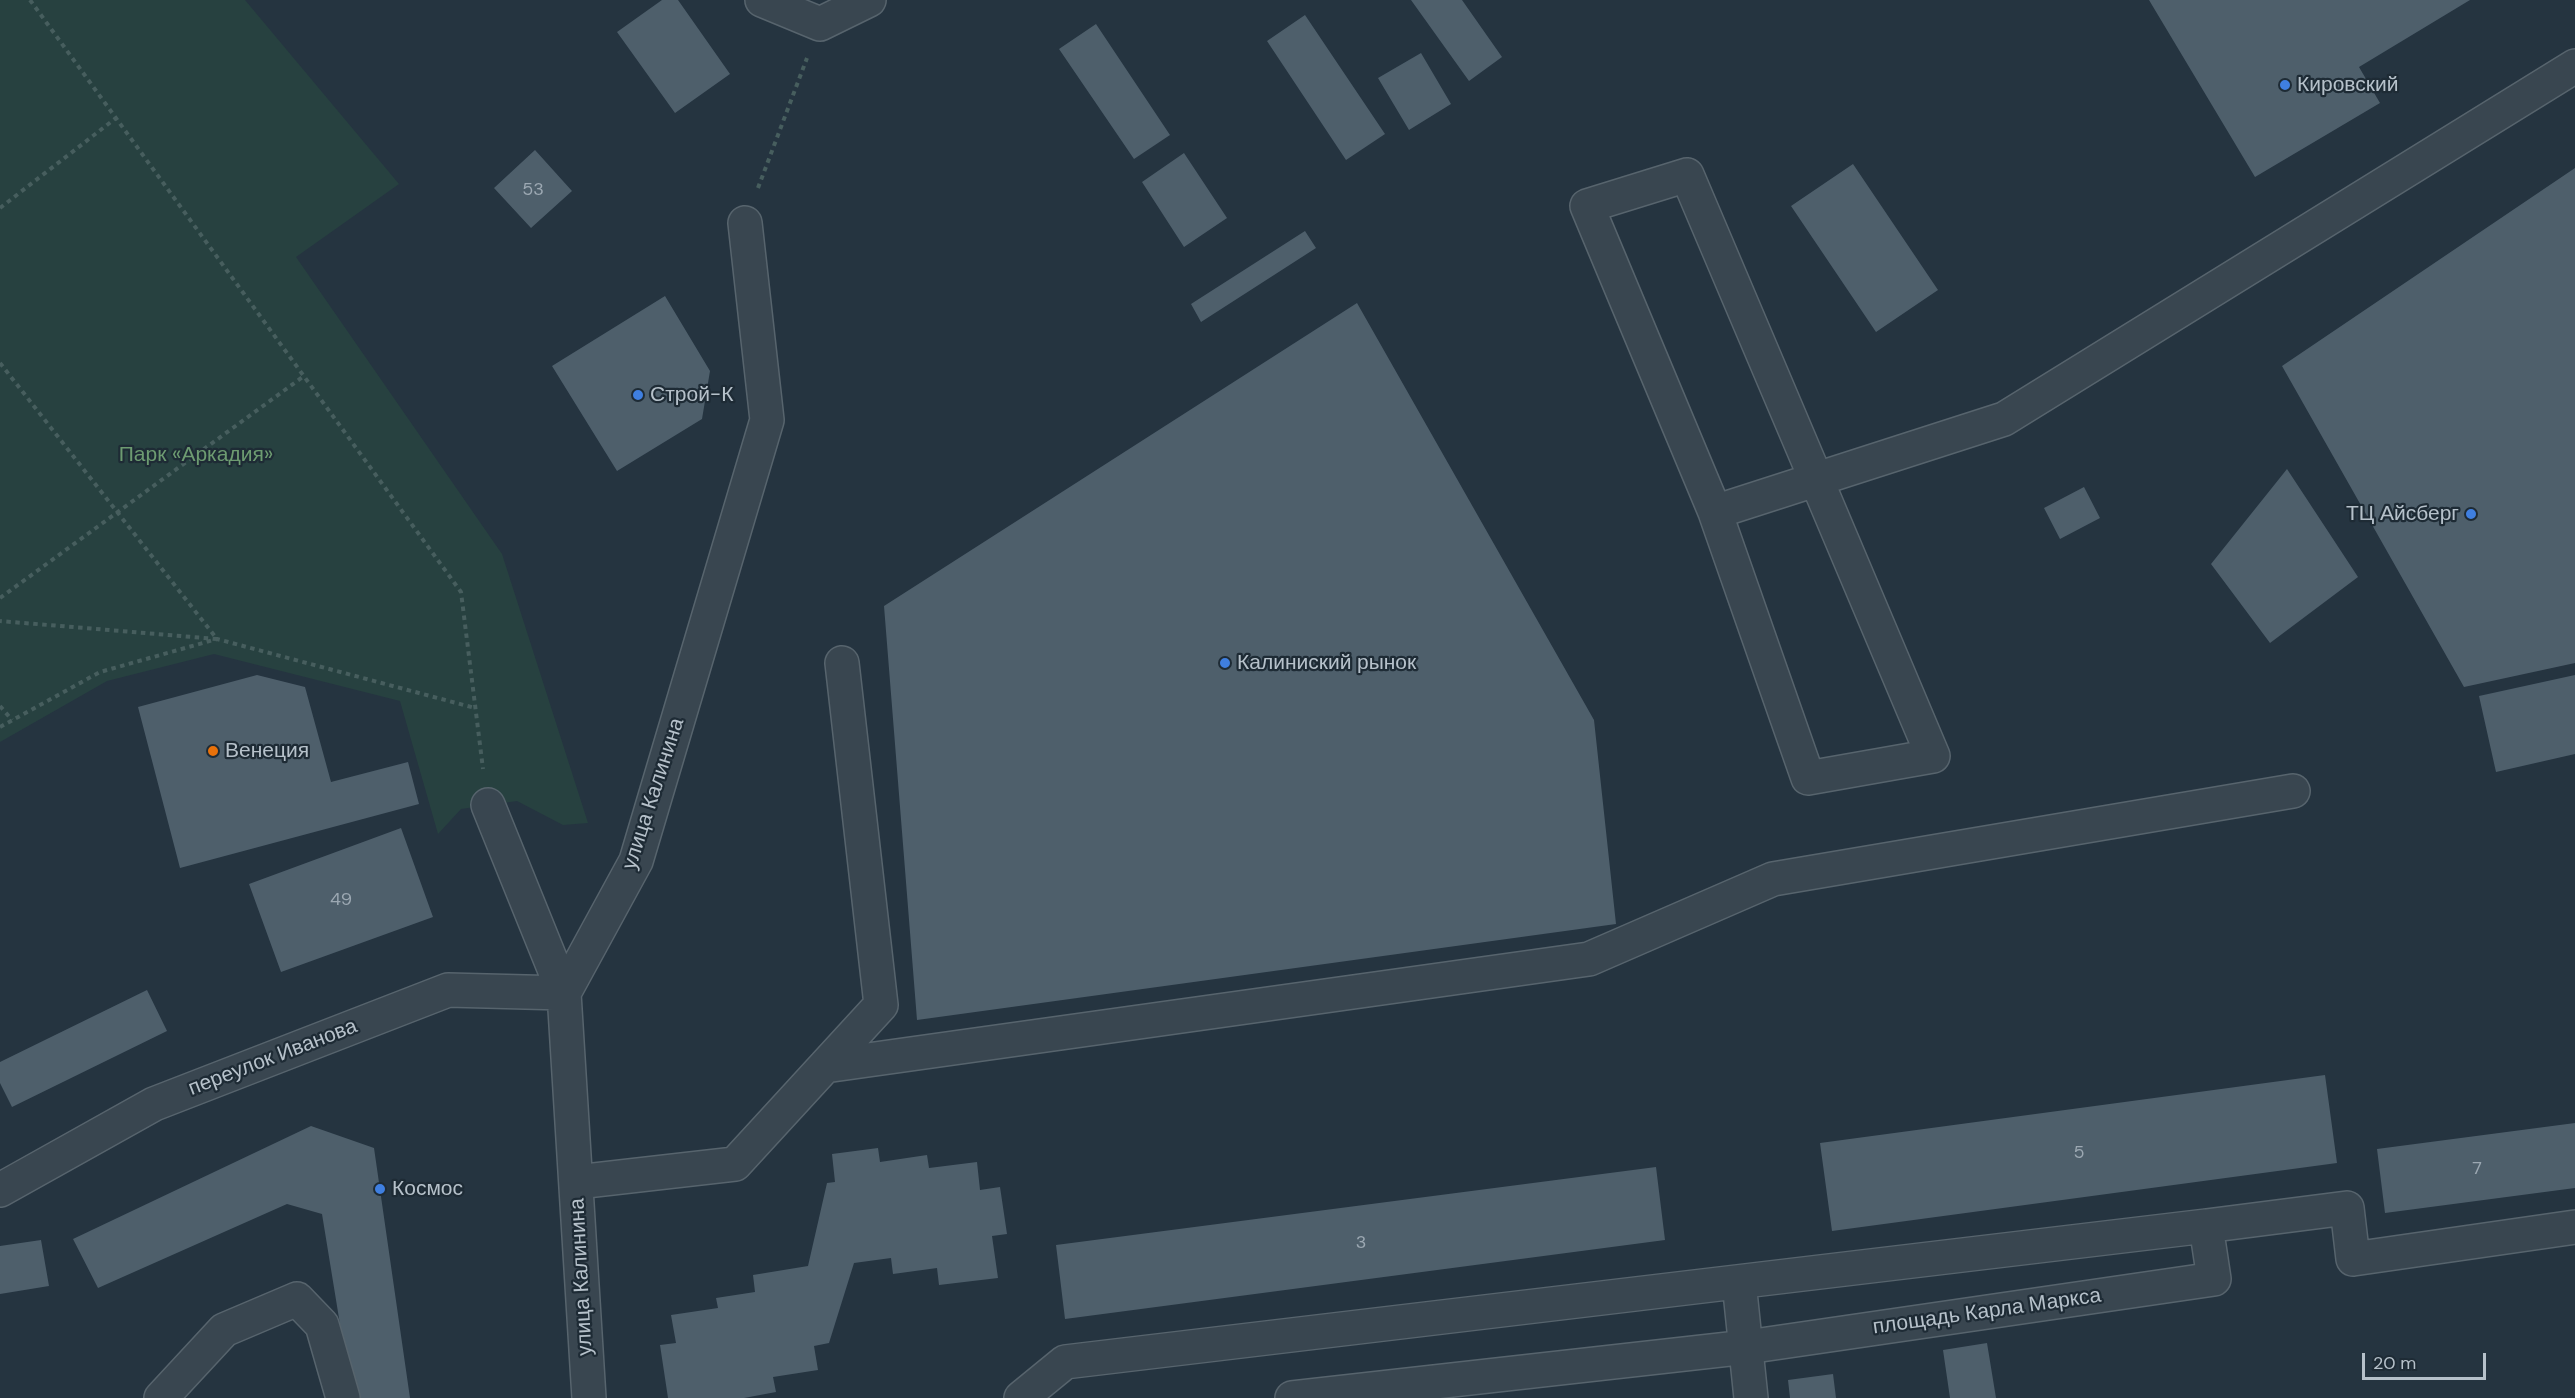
<!DOCTYPE html>
<meta charset="utf-8">
<style>
body{margin:0}
#map{position:relative;width:2575px;height:1398px;overflow:hidden;background:#253440;font-family:"DM Sans",sans-serif}
canvas{display:block}
.scale{position:absolute;left:2362px;top:1353px;width:124px;height:27px;box-sizing:border-box;border:3px solid #b6c1ca;border-top:0;padding-left:8px;font-size:18px;line-height:21px;white-space:nowrap;color:#b6c1ca;-webkit-text-stroke:4px #1e2b35;paint-order:stroke}
</style>
<div id="map">
<canvas width="2575" height="1398"></canvas>
<div class="scale">20 m</div>
</div>
<script>
const ctx = document.querySelector('canvas').getContext('2d');
ctx.lineJoin = 'round';
function fill(path, color) {
  ctx.fillStyle = color;
  ctx.fill(path, 'evenodd');
}
function toPath(rows) {
  const path = new Path2D();
  for (const r of rows) {
    path.moveTo(r[0], r[1]);
    for (let i = 2; i < r.length; i += 2) path.lineTo(r[i], r[i + 1]);
  }
  return path;
}
function trace(path, color, width, dash) {
  ctx.strokeStyle = color;
  ctx.lineWidth = width;
  ctx.lineCap = dash ? 'butt' : 'round';
  ctx.setLineDash(dash || []);
  ctx.stroke(path);
}
function drawText(font, color, halo, rows, align = 'center') {
  ctx.font = font + ' "DM Sans",sans-serif';
  ctx.lineWidth = 4.5;
  ctx.setLineDash([]);
  ctx.textBaseline = 'middle';
  ctx.strokeStyle = halo;
  ctx.fillStyle = color;
  for (const [text, x, y, turn = 0] of rows) {
    ctx.save();
    ctx.translate(x, y);
    ctx.rotate((+turn || 0) * Math.PI / 180);
    ctx.textAlign = isNaN(turn) ? turn : align;
    if (halo) ctx.strokeText(text, 0, 0);
    ctx.fillText(text, 0, 0);
    ctx.restore();
  }
}
const green = toPath([
 [0,0,245,0,399,184,296,257,502,554,588,823,563,825,517,801,461,809,438,834,400,701,214,654,107,681,0,742]
]);
const building = toPath([
 [662,0,678,0,730,74,675,113,617,32],
 [1411,0,1462,0,1502,57,1469,81],
 [2149,0,2470,0,2359,67,2380,103,2255,177],
 [1305,15,1385,134,1346,160,1267,41],
 [1096,24,1170,135,1134,159,1059,49],
 [1421,53,1451,104,1409,130,1378,78],
 [535,150,572,191,531,228,494,188],
 [1184,153,1227,218,1184,247,1142,182],
 [1853,164,1938,290,1876,332,1791,206],
 [2575,168,2575,663,2464,687,2282,366],
 [1305,231,1316,248,1201,322,1191,304],
 [665,296,710,371,702,419,617,471,552,366],
 [1357,303,1594,720,1616,924,917,1020,884,606],
 [2287,469,2358,577,2270,643,2211,564],
 [2084,487,2100,518,2060,539,2044,508],
 [257,675,305,687,331,782,408,762,419,804,180,868,138,707],
 [2575,675,2575,754,2496,772,2479,696],
 [401,828,433,917,281,972,249,884],
 [147,990,167,1031,12,1107,0,1083,0,1062],
 [2325,1075,2337,1163,1832,1231,1820,1143],
 [2575,1123,2575,1188,2385,1213,2377,1149],
 [311,1126,374,1148,410,1398,352,1398,322,1214,287,1204,98,1288,73,1239],
 [878,1148,880,1162,927,1155,929,1168,977,1162,980,1190,1000,1187,1007,1234,992,1236,998,1278,939,1285,937,1268,893,1274,891,1258,854,1263,829,1343,814,1346,818,1370,773,1377,776,1392,744,1398,668,1398,660,1345,676,1343,671,1315,718,1308,716,1298,755,1292,753,1275,808,1266,827,1183,835,1182,832,1154],
 [1656,1167,1665,1240,1065,1319,1056,1245],
 [41,1240,49,1286,0,1294,0,1246],
 [1987,1343,1996,1398,1950,1398,1943,1350],
 [1833,1374,1836,1398,1790,1398,1788,1380]
]);
const path = toPath([
 [30,0,461,592,483,769],
 [758,188,807,58],
 [0,208,116,118],
 [0,363,217,639,0,621],
 [0,598,304,376],
 [0,706,12,720],
 [0,727,100,672,217,639,475,708]
]);
const minor = toPath([
 [762,0,820,24,869,0],
 [1687,175,1816,479,1933,756,1808,778,1715,512,1587,206,1687,175],
 [1715,512,2004,419,2575,66],
 [488,805,564,993],
 [825,1066,1589,959,1773,879,2293,791],
 [577,1182,735,1164,881,1005,842,663],
 [0,1190,154,1104,448,990,564,993],
 [1739,1282,1751,1398],
 [161,1398,224,1330,297,1299,322,1325,343,1398],
 [589,1398,564,993,636,861,767,420,745,223],
 [1021,1398,1065,1362,2206,1226],
 [1292,1398,1747,1347,2214,1279,2206,1226,2347,1208,2353,1259,2575,1227]
]);
const markers = [
 [2285,85,6,"#3f7fe0"],
 [638,395,6,"#3f7fe0"],
 [2471,514,6,"#3f7fe0"],
 [1225,663,6,"#3f7fe0"],
 [213,751,6,"#e8710a"],
 [380,1189,6,"#3f7fe0"]
];
const numberNames = [
 ["53",533,190],
 ["49",341,900],
 ["5",2079,1153],
 ["7",2477,1169],
 ["3",1361,1243]
];
const poiNames = [
 ["Кировский",2297,85],
 ["Строй-К",650,395],
 ["ТЦ Айсберг",2459,514,"right"],
 ["Калиниский рынок",1237,663],
 ["Венеция",225,751],
 ["Космос",392,1189]
];
const parkNames = [
 ["Парк «Аркадия»",196,455]
];
const streetNames = [
 ["улица Калинина",654,794,-72],
 ["переулок Иванова",273,1058,-21],
 ["улица Калинина",582,1277,-93],
 ["площадь Карла Маркса",1987,1312,-8]
];
fill(green, '#274140');
fill(building, '#4e5f6b');
trace(minor, '#57646d', 36);
trace(path, '#475e5e', 4, [4.5, 4.5]);
trace(minor, '#394650', 33);
for (const [x, y, r, color] of markers) {
  const dot = new Path2D();
  dot.arc(x, y, r, 0, 2 * Math.PI);
  ctx.fillStyle = color;
  ctx.fill(dot);
  trace(dot, '#1e2b35', 2);
}
drawText('18px', '#9ca8b2', null, numberNames);
drawText('21px', '#b6c1ca', '#1e2b35', poiNames, 'left');
drawText('21px', '#6d9b71', '#1e2b35', parkNames);
drawText('21px', '#b6c1ca', '#1e2b35', streetNames);
</script>
